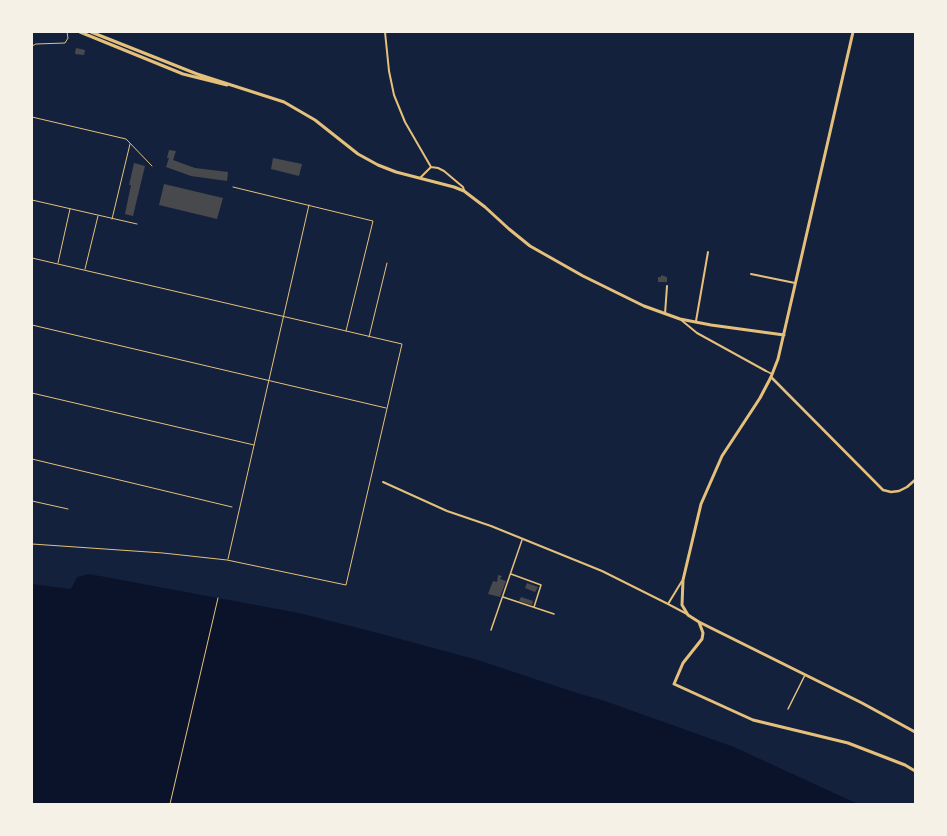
<!DOCTYPE html>
<style>
body{margin:0}
#map{position:relative;width:947px;height:836px;overflow:hidden;background:#14213d;font-family:Overpass,sans-serif}
canvas{display:block}
.frame{position:absolute;inset:0;border:33px solid #f6f1e7;pointer-events:none}
</style>
<div id="map">
<canvas width="947" height="836"></canvas>
<div class="frame"></div>
</div>
<script>
const ctx = document.querySelector('canvas').getContext('2d');
ctx.lineJoin = 'round';
function fill(path, color) {
  ctx.fillStyle = color;
  ctx.fill(path, 'evenodd');
}
function toPath(rows) {
  const path = new Path2D();
  for (const r of rows) {
    path.moveTo(r[0], r[1]);
    for (let i = 2; i < r.length; i += 2) path.lineTo(r[i], r[i + 1]);
  }
  return path;
}
function trace(path, color, width, dash) {
  ctx.strokeStyle = color;
  ctx.lineWidth = width;
  ctx.lineCap = dash ? 'butt' : 'round';
  ctx.setLineDash(dash || []);
  ctx.stroke(path);
}
const water = toPath([
 [89,574,299,613,378,633,478,660,580,694,602,700,734,747,858,804,32,804,32,584,71,589,77,577]
]);
const building = toPath([
 [76,48,85,50,84,55,75,54],
 [169,150,176,151,173,160,195,168,228,172,227,181,191,176,166,167,169,158,167,158],
 [273,158,302,164,299,176,271,169],
 [134,163,145,166,133,216,125,214,131,185,129,185],
 [164,184,223,198,217,219,159,205],
 [661,275,667,277,667,282,658,282,658,277,661,277],
 [498,575,502,576,500,579,506,581,500,597,488,594,493,581,497,582],
 [527,583,538,587,535,592,525,588],
 [521,597,533,601,532,605,519,601]
]);
const path = toPath([
 [170,804,218,598]
]);
const service = toPath([
 [32,46,36,44,65,43,68,38,67,32],
 [32,117,126,139,152,166],
 [233,187,373,221,346,331],
 [32,200,137,224],
 [112,219,130,144],
 [32,258,402,344,346,585,227,560,163,553,32,544],
 [58,263,70,209],
 [85,269,98,216],
 [32,325,386,408],
 [369,337,387,263],
 [32,393,254,445],
 [32,459,232,507],
 [32,501,68,509],
 [228,559,309,205]
]);
const pedestrian = toPath([
 [766,371,772,374],
 [511,574,541,585,534,607],
 [503,597,554,614],
 [491,630,522,540],
 [788,709,805,675]
]);
const minor = toPath([
 [385,32,389,71,394,95,405,122,431,167,438,168,444,171,463,187,464,190],
 [420,178,431,167],
 [751,274,795,283],
 [665,314,667,286],
 [680,319,697,333,766,371],
 [696,321,708,252],
 [383,482,447,511,491,526,602,571,668,604,687,614],
 [668,604,682,581]
]);
const tertiary = toPath([
 [771,377,883,490,891,492,899,491,907,487,915,480]
]);
const secondary = toPath([
 [80,32,183,74,227,85],
 [91,32,197,74,284,102,315,120,358,154,378,165,396,172,454,187,464,191,485,207,509,229,530,246,583,276,644,306,680,319,711,325,784,335],
 [853,32,778,359,771,377,760,398,722,456,701,504,683,580,682,605,688,615,699,622,862,703,915,732],
 [699,622,703,633,702,639,683,663,674,684,753,720,848,743,905,765,915,771]
]);
fill(water, '#0b132b');
fill(building, '#48494c');
trace(path, '#e5c07b', 1);
trace(service, '#e5c07b', 1);
trace(pedestrian, '#e5c07b', 1.5);
trace(minor, '#e5c07b', 2);
trace(tertiary, '#e5c07b', 2.5);
trace(secondary, '#e5c07b', 3);
</script>
